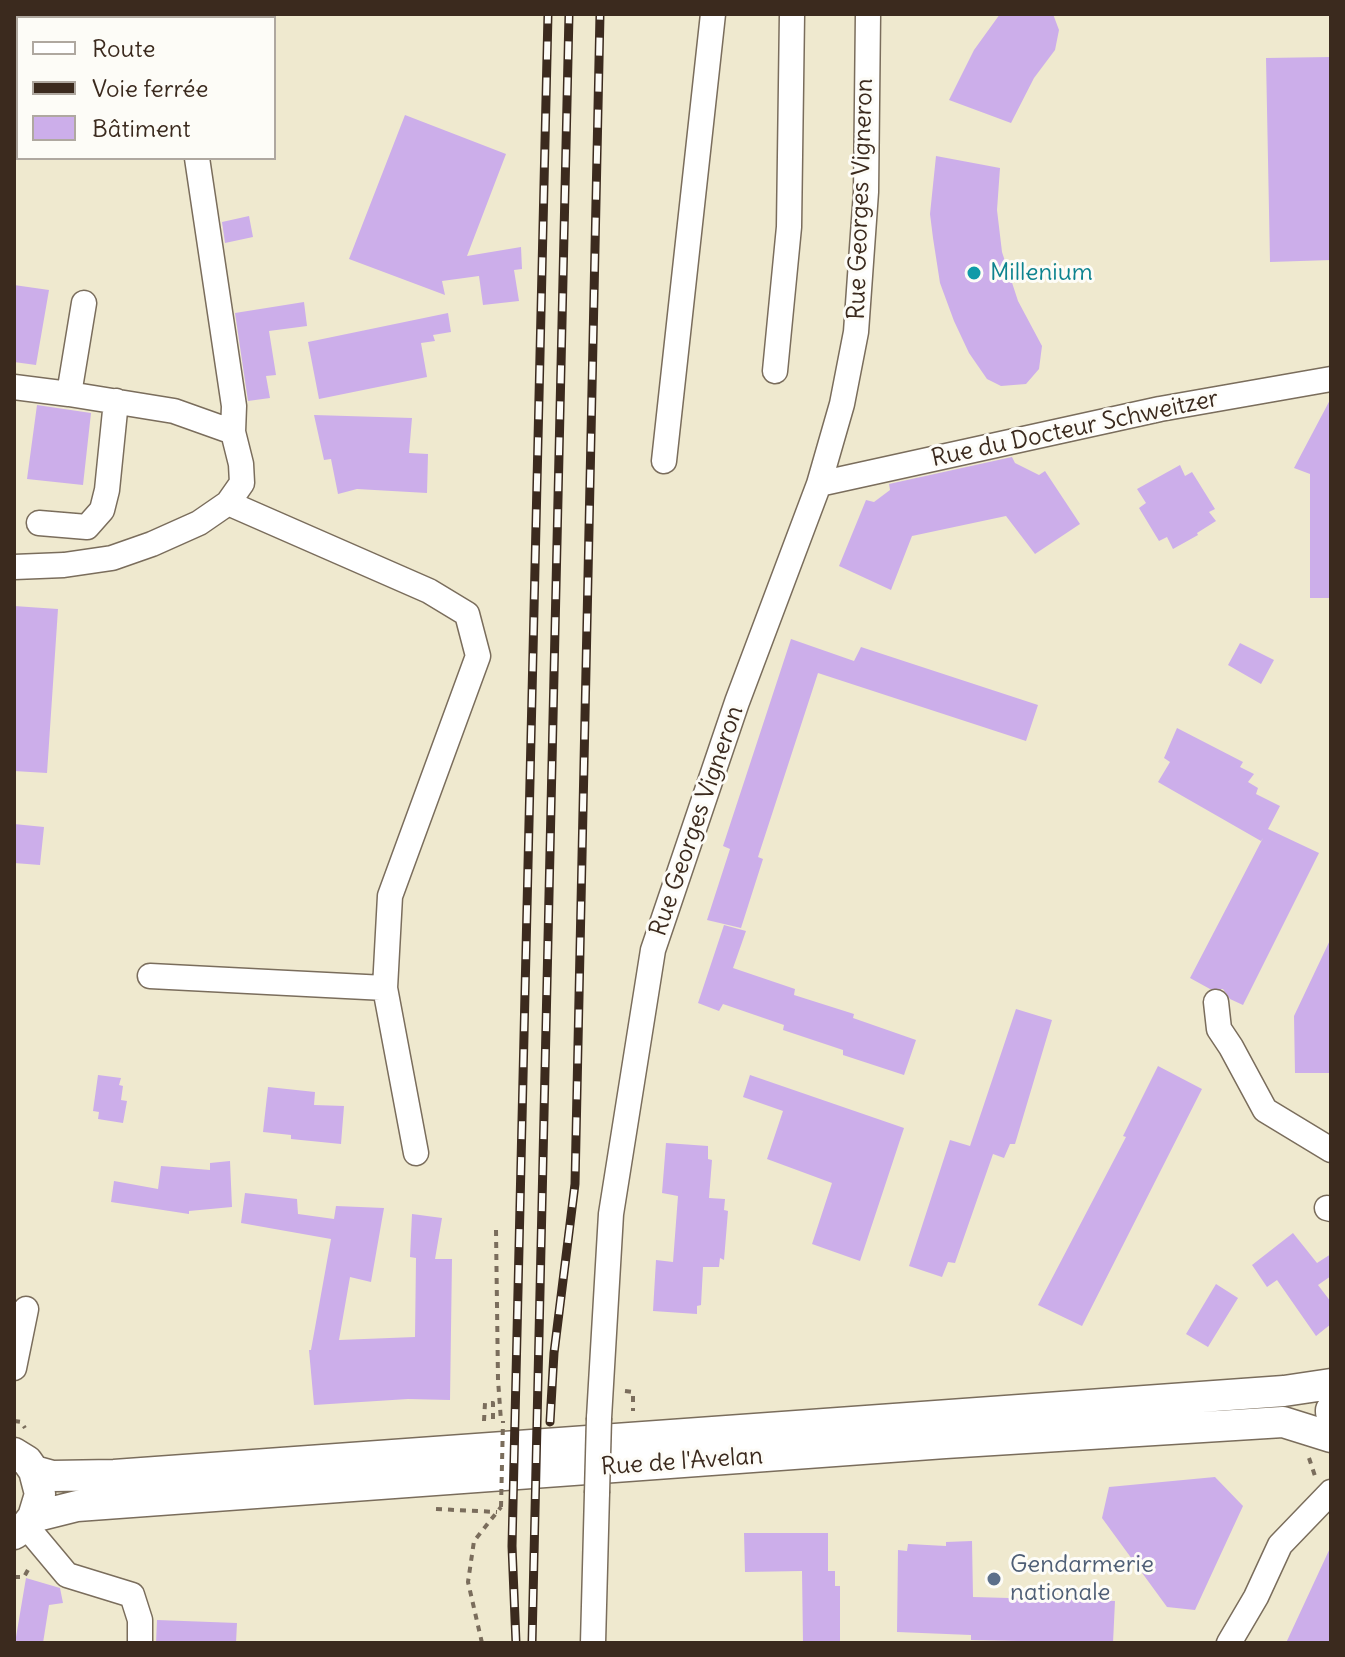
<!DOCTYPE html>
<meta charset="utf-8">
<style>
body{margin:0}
#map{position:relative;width:1345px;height:1657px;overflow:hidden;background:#efe9cf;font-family:Delius,sans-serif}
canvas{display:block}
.frame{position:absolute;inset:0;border:16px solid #3b2a1e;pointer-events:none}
.legend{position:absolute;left:16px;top:16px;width:260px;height:144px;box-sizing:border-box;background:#fdfcf7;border:2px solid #afa8a0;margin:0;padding:10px 14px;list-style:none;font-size:24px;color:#3b2a1e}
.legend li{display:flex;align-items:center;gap:16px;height:40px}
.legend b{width:40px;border:2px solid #afa8a0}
</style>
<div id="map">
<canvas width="1345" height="1657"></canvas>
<div class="frame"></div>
<ul class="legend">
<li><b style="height:10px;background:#fff"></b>Route</li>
<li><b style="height:10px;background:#3b2a1e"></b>Voie ferrée</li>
<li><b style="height:22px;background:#ccaeea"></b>Bâtiment</li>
</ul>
</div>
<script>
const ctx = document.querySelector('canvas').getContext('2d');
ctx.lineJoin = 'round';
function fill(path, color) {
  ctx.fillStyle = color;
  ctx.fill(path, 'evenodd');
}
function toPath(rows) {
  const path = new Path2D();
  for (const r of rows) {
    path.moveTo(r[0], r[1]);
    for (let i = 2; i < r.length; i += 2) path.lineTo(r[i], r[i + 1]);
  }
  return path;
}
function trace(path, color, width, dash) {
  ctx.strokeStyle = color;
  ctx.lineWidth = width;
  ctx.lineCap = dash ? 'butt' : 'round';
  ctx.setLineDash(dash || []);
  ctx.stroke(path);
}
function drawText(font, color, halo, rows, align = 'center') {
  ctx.font = font + ' Delius,sans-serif';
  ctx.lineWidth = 6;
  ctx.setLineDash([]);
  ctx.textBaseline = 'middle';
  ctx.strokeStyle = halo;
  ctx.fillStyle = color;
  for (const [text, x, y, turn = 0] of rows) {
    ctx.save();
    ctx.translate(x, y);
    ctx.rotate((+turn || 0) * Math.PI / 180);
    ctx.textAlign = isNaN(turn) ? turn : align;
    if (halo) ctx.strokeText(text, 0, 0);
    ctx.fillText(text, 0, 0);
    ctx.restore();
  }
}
const building = toPath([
 [1000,14,1053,14,1059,30,1055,50,1034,78,1011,123,949,100,974,50],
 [1331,57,1331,260,1270,262,1266,58],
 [405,115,506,154,467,256,521,247,522,269,514,270,519,301,483,305,479,276,442,281,445,295,349,259],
 [936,156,1000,168,997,210,1002,252,1018,301,1042,346,1039,369,1026,384,1001,386,987,379,969,353,954,321,940,283,933,238,930,214],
 [249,216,253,237,225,243,222,222],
 [14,285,49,290,36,365,14,362],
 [304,302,307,326,269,331,276,375,266,376,270,398,248,401,235,313],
 [448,313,451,332,433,335,435,341,421,343,427,377,319,399,308,342],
 [1331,398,1331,598,1310,598,1310,474,1294,468],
 [37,405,91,413,83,485,27,479],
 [314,415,412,418,409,453,428,454,427,493,357,489,338,494,331,459,324,460],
 [1012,457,1015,463,1039,475,1045,471,1080,524,1035,554,1006,516,912,536,891,590,839,566,866,500,874,502,890,490,889,484],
 [1180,465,1185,476,1192,472,1215,509,1209,512,1216,521,1197,533,1198,535,1173,549,1167,537,1159,541,1139,508,1146,503,1137,489],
 [14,606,58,609,47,773,14,771],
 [791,639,854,661,861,647,1038,705,1026,741,818,673,758,857,763,859,741,928,707,920,730,849,723,846],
 [1240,643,1274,660,1261,684,1228,665],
 [1177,728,1243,762,1240,767,1254,774,1248,782,1258,788,1256,794,1280,806,1268,829,1319,853,1243,1005,1230,999,1223,989,1210,989,1190,978,1263,838,1261,841,1158,782,1170,762,1164,758],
 [14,824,44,827,40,865,14,863],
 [724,925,746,931,733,968,795,989,794,995,854,1014,853,1018,916,1040,904,1075,843,1055,843,1050,783,1030,784,1025,723,1004,719,1011,698,1003],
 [1331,938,1331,1073,1295,1073,1294,1016],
 [1016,1009,1052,1020,1015,1144,1010,1144,1004,1158,993,1154,955,1263,948,1262,942,1277,909,1266,950,1140,970,1146],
 [1158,1066,1202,1089,1082,1326,1038,1305,1126,1137,1123,1136],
 [98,1075,121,1078,119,1085,123,1086,121,1100,127,1101,123,1123,98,1119,99,1112,93,1111],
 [750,1075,904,1128,860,1261,812,1244,832,1183,767,1159,783,1111,743,1097],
 [268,1087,315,1092,314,1105,344,1106,341,1144,291,1139,291,1135,263,1132],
 [666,1143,708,1146,708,1159,712,1160,709,1198,725,1199,724,1210,728,1211,724,1260,720,1258,719,1267,703,1267,701,1305,697,1306,697,1314,653,1311,656,1260,673,1262,678,1196,662,1193],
 [230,1161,232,1207,189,1211,189,1214,111,1202,114,1181,158,1189,161,1166,210,1170,210,1163],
 [245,1193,297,1199,298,1214,334,1219,336,1206,384,1208,371,1282,350,1277,339,1340,415,1337,416,1258,410,1257,412,1214,442,1218,435,1259,452,1259,450,1400,408,1399,314,1405,309,1350,311,1350,331,1239,241,1223],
 [1293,1233,1317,1263,1331,1254,1331,1276,1318,1285,1331,1302,1331,1324,1316,1336,1277,1280,1267,1287,1252,1265],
 [1216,1284,1238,1298,1208,1347,1186,1334],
 [1215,1477,1243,1506,1195,1610,1167,1607,1102,1518,1109,1487],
 [744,1533,828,1533,828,1571,835,1571,835,1586,840,1586,840,1643,803,1643,802,1571,745,1572],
 [972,1541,973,1597,1115,1601,1113,1643,971,1640,971,1635,897,1632,898,1550,907,1551,908,1544,946,1546,946,1542],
 [1331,1546,1331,1643,1286,1643],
 [26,1578,60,1588,63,1603,49,1605,43,1643,15,1643],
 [157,1620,237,1623,236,1643,156,1643]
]);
const path = toPath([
 [496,1230,498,1380,501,1421],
 [625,1391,633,1392,633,1411],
 [14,1421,21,1422,25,1428],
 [484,1421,485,1403,493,1403,493,1420],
 [1309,1458,1315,1476],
 [436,1509,497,1512],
 [14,1577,24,1577,29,1568],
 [482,1643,468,1582,474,1541,501,1507]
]);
const minor = toPath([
 [84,303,69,394,174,411,233,432],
 [775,371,789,227,792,14],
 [14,387,69,394],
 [664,461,713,14],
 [819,484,1160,409,1331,379],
 [228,503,429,591,467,614,478,656,390,896,385,988,416,1153],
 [39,523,87,527,102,510,107,490,116,401],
 [14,567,64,565,112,558,152,544,199,523,228,503,242,483,241,464,233,432,234,406,197,158],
 [150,976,385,988],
 [1216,1002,1219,1029,1231,1047,1265,1110,1331,1150],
 [1327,1208,1331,1209],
 [14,1368,26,1309],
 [599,1418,611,1214,653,950,737,702,819,484,842,404,856,332,866,192,868,14],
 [26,1526,67,1575,132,1595,140,1620,140,1643],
 [593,1643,597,1493],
 [1229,1643,1256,1597,1280,1545,1331,1492]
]);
const major = toPath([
 [1331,1410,1331,1412],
 [14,1453,27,1461,34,1471,40,1494,33,1517,26,1526,14,1534],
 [34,1471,52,1476,114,1475,1284,1391,1331,1384],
 [33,1517,77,1506,945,1443,1283,1422,1331,1437]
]);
const rail = toPath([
 [550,1422,554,1353,575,1184,600,14],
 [516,1643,512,1546,548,14],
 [532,1643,569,14]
]);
const pathBridge = toPath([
 [501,1507,503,1421]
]);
const minorBridge = toPath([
 [597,1493,599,1418]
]);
const markers = [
 [974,273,8,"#0f9aa8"],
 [994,1579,8,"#5c6f8a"]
];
const streetNames = [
 ["Rue Georges Vigneron",861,199,-88],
 ["Rue du Docteur Schweitzer",1075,429,-12],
 ["Rue Georges Vigneron",697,821,-71],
 ["Rue de l'Avelan",682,1462,-4]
];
const cultureNames = [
 ["Millenium",990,273]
];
const serviceNames = [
 ["Gendarmerie",1010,1565],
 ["nationale",1010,1593]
];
fill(building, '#ccaeea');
trace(minor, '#7a6d5c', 27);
trace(major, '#7a6d5c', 33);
trace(path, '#7a6d5c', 4, [6, 6]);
trace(minor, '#fff', 24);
trace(major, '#fff', 30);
trace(rail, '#3b2a1e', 9);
trace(rail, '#fdfcf7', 6, [18]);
trace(minorBridge, '#7a6d5c', 27, []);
trace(pathBridge, '#7a6d5c', 4, [6, 6]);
trace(minorBridge, '#fff', 24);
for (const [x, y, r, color] of markers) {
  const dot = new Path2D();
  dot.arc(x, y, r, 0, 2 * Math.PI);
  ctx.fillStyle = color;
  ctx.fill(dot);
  trace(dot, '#fdfcf7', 3);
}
drawText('24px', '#3b2a1e', '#fdfcf7', streetNames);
drawText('24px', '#0d838f', '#fdfcf7', cultureNames, 'left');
drawText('24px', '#4e5e75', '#fdfcf7', serviceNames, 'left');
</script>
